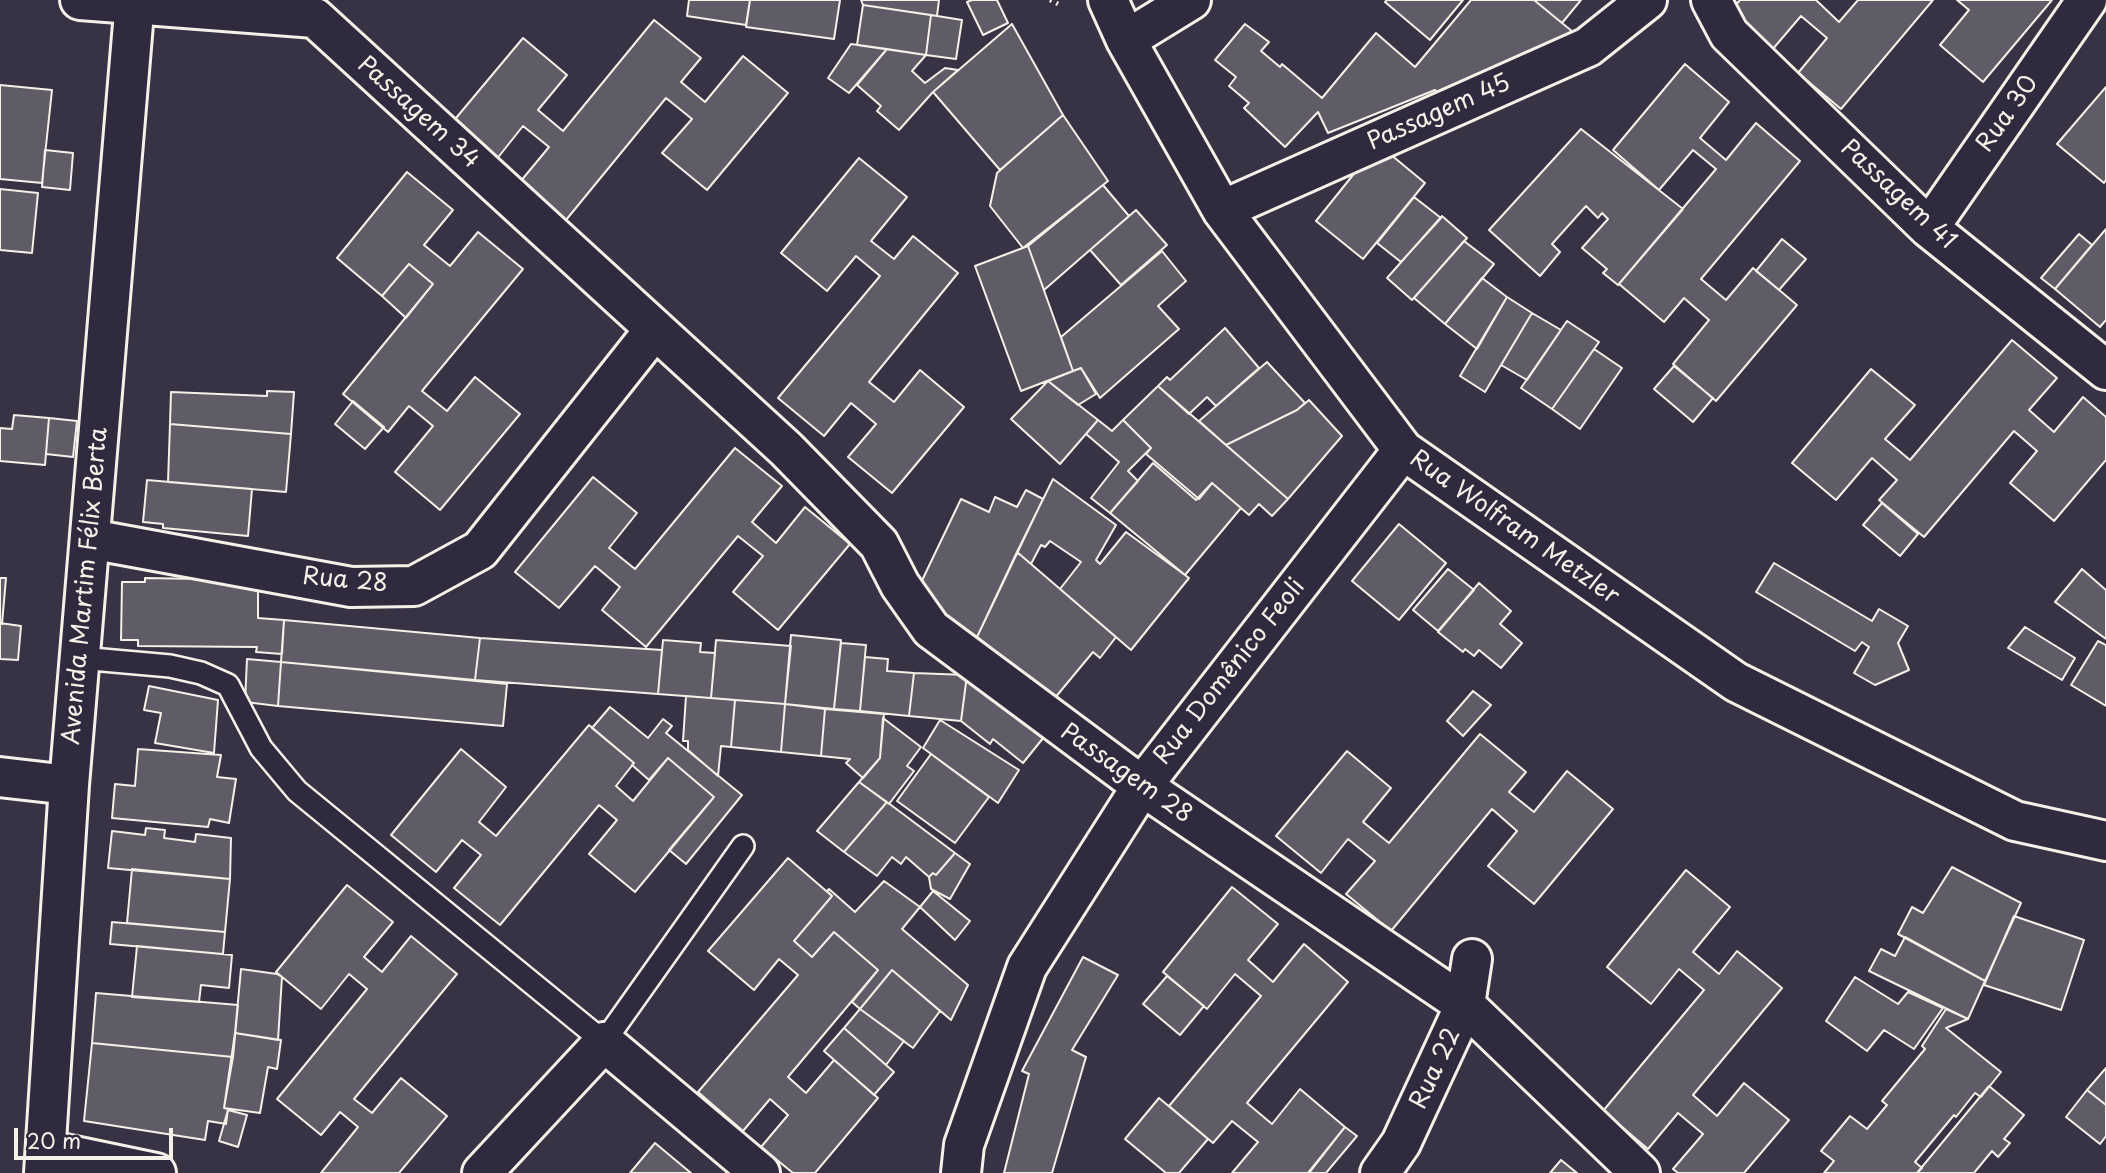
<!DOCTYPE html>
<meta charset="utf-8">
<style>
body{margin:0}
#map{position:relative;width:2106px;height:1173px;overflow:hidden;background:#373244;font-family:"Playpen Sans",sans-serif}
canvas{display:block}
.scale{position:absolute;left:14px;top:1128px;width:159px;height:32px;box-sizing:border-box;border:4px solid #f4f1e8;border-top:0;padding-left:9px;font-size:21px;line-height:24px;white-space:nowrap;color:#f4f1e8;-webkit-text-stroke:5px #2f2a3d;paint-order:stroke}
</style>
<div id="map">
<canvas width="2106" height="1173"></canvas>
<div class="scale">20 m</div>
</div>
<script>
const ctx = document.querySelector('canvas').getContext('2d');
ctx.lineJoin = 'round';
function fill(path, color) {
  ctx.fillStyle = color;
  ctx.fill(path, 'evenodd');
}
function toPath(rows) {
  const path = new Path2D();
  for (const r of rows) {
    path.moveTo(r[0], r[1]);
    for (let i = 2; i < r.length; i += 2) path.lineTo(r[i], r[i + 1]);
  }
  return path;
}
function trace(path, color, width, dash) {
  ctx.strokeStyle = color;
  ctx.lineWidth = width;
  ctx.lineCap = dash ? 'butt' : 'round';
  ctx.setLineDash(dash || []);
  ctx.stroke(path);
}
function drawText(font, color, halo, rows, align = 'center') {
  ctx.font = font + ' "Playpen Sans",sans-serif';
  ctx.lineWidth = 5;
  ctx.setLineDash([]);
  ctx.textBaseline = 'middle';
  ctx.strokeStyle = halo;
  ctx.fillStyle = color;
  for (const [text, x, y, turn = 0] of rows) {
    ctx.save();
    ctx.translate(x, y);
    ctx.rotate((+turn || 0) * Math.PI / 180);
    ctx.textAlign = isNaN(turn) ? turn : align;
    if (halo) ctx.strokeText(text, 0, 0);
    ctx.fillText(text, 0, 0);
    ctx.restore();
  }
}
const building = toPath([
 [689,0,750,0,746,25,687,16,689,0],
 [750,0,840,0,834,39,746,27,750,0],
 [861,0,939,0,937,16,863,5,861,0],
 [972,0,997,0,1008,23,983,35,967,2,972,0],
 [1387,0,1463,0,1430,40,1385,2,1387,0],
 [1471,0,1534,0,1573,32,1442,98,1435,90,1328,133,1318,112,1285,147,1244,108,1249,103,1229,86,1236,77,1215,60,1245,24,1269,42,1261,51,1280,67,1282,64,1322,98,1376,33,1415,67,1471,0],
 [1534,0,1581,0,1562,23,1534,0],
 [1740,0,1816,0,1839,22,1858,0,1933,0,1841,109,1798,73,1827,38,1801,16,1772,50,1728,14,1740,0],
 [1957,0,2052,0,1983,82,1940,45,1969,10,1957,0],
 [863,5,931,15,926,55,857,45,863,5],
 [931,15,962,20,956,59,926,55,931,15],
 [654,20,701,58,681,82,705,102,743,56,788,93,707,190,662,153,692,119,666,98,566,220,520,182,549,147,523,126,496,160,451,124,523,38,567,75,538,110,563,131,654,20],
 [1012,24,1063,115,1000,170,933,92,1012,24],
 [851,44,887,49,849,93,828,78,851,44],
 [887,49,926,55,912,71,925,83,945,68,958,70,933,92,899,130,877,111,881,106,857,85,887,49],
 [1685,64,1729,102,1700,138,1726,160,1756,123,1800,161,1701,279,1726,300,1753,268,1797,305,1716,401,1673,364,1709,320,1684,298,1664,322,1619,284,1716,169,1693,150,1659,190,1613,150,1685,64],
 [0,85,52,90,42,183,0,179,0,85],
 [2106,87,2106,180,2104,183,2057,144,2106,87],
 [1063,115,1108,181,1023,248,990,206,997,173,1063,115],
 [1581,129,1683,209,1618,285,1603,273,1607,269,1582,248,1608,219,1602,213,1598,218,1586,206,1552,244,1560,252,1540,276,1489,230,1581,129],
 [45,150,73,153,70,190,42,187,45,150],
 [1390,154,1425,183,1363,259,1316,221,1357,170,1390,154],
 [859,158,907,197,871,241,894,259,913,236,958,273,869,382,894,402,920,370,964,407,892,493,848,457,876,424,851,403,824,436,778,398,880,276,856,256,827,291,781,253,859,158],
 [407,172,453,210,424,245,450,266,478,232,523,269,422,391,447,411,475,377,520,414,440,510,395,472,433,426,409,406,388,432,343,394,433,284,409,264,382,296,337,258,407,172],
 [1103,185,1129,216,1044,290,1028,246,1103,185],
 [0,189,38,193,32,253,0,250,0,189],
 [1414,197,1441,218,1401,262,1377,243,1414,197],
 [1136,210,1167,245,1121,285,1090,250,1136,210],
 [1442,216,1467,238,1412,300,1387,278,1442,216],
 [2106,229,2106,320,2100,327,2055,289,2106,229],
 [2079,234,2092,245,2055,289,2041,278,2079,234],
 [1782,239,1806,259,1779,290,1756,271,1782,239],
 [1464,241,1494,264,1445,324,1414,298,1464,241],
 [1028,246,1073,371,1021,391,975,266,1028,246],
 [1162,251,1186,281,1158,306,1179,329,1100,398,1081,368,1073,371,1061,337,1162,251],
 [409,264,433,284,406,318,382,296,409,264],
 [1482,278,1507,297,1477,349,1445,324,1482,278],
 [1507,297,1532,313,1485,392,1460,376,1507,297],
 [1532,313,1561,330,1527,380,1501,365,1532,313],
 [1567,321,1599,342,1552,409,1521,388,1567,321],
 [1225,328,1259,368,1216,406,1207,397,1189,414,1158,386,1167,377,1170,380,1225,328],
 [2012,340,2057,378,2029,410,2054,432,2083,397,2106,417,2106,460,2054,521,2010,483,2037,451,2014,431,1924,537,1879,500,1897,480,1872,458,1836,500,1792,463,1871,369,1915,405,1885,439,1910,460,2012,340],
 [1594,349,1622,368,1580,429,1552,409,1594,349],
 [1267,362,1305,403,1297,410,1226,445,1199,421,1267,362],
 [1674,366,1713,398,1693,422,1654,389,1674,366],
 [1081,368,1096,394,1078,405,1048,381,1081,368],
 [1048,381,1098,420,1060,464,1011,419,1048,381],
 [1158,386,1288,499,1272,516,1259,504,1249,515,1212,483,1199,499,1146,454,1151,448,1123,420,1158,386],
 [267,391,294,392,291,434,170,424,171,392,267,396,267,391],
 [1309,400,1342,436,1288,499,1226,445,1297,410,1309,400],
 [353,401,384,427,365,449,335,424,353,401],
 [14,415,49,418,45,465,0,461,0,428,12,429,14,415],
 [49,418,77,421,73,457,46,454,49,418],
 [1098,420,1112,431,1123,420,1151,448,1128,471,1138,481,1110,513,1091,498,1119,462,1086,434,1098,420],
 [170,424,291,434,286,492,168,482,170,424],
 [735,448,782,486,752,522,776,543,805,507,850,544,778,630,733,592,763,556,738,536,646,647,602,610,620,587,595,566,559,608,515,572,593,477,637,513,609,548,635,569,735,448],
 [1153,463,1196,500,1212,483,1241,508,1185,575,1110,513,1153,463],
 [1053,479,1116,525,1096,560,1100,564,1126,532,1189,578,1131,650,1060,589,1081,562,1050,541,1045,547,1041,545,1031,564,1017,552,1053,479],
 [147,480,252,489,248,536,163,528,163,524,143,522,147,480],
 [1026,490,1043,499,977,637,916,593,961,499,989,512,995,497,1017,507,1026,490],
 [1882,503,1918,534,1900,556,1863,525,1882,503],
 [1399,524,1446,563,1399,620,1352,581,1399,524],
 [1017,552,1116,637,1100,658,1093,652,1054,699,977,637,1017,552],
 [1774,563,1872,621,1879,609,1908,626,1898,643,1909,670,1875,685,1854,673,1869,647,1862,642,1855,651,1756,592,1774,563],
 [1448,569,1474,590,1438,631,1413,610,1448,569],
 [2082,569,2106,590,2106,639,2055,602,2082,569],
 [0,578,6,578,2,624,0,623,0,578],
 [145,578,258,580,258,618,284,620,282,654,256,652,257,647,138,646,138,640,121,640,122,582,145,582,145,578],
 [1479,583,1511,611,1500,624,1522,643,1501,668,1479,650,1474,656,1465,649,1463,652,1438,632,1479,583],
 [284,620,480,638,475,680,281,662,284,620],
 [0,623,21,626,18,660,0,659,0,623],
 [2025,627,2075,658,2062,680,2008,648,2025,627],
 [791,635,841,640,834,709,785,704,791,635],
 [480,638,662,650,658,694,475,680,480,638],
 [663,640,701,643,700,652,715,653,711,698,658,694,663,640],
 [716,640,791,646,785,704,711,698,716,640],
 [2098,641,2106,645,2106,706,2071,685,2098,641],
 [841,643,866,645,860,711,834,709,841,643],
 [865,657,888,659,887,671,914,673,909,716,860,711,865,657],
 [247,659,281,662,278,706,245,702,247,659],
 [281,662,507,684,503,726,278,706,281,662],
 [914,673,967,675,961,721,909,716,914,673],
 [967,675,1044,737,1023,763,993,739,990,744,961,721,967,675],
 [149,686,218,700,214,753,155,743,161,713,144,710,149,686],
 [1473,691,1491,705,1463,736,1447,721,1473,691],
 [686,696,735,700,731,747,721,746,718,776,688,750,688,741,683,741,686,696],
 [735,700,785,704,781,752,731,747,735,700],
 [785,704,825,709,821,756,781,752,785,704],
 [610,707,648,738,663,719,672,726,666,733,742,795,686,864,669,850,714,797,668,758,649,780,632,765,634,763,592,728,610,707],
 [825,709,884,714,880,758,863,778,846,763,850,759,821,756,825,709],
 [883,718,921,747,907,766,914,771,889,804,859,782,880,758,883,718],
 [940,720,1019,770,998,803,923,748,940,720],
 [589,725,634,763,616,786,633,801,668,758,714,797,635,892,589,854,617,820,599,805,500,925,454,888,481,855,462,840,436,872,391,835,461,749,506,787,479,822,496,836,589,725],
 [1480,734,1526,772,1509,792,1534,812,1567,771,1613,809,1534,904,1488,866,1517,831,1492,809,1391,931,1346,894,1375,861,1348,839,1321,873,1276,836,1347,751,1391,788,1363,822,1389,843,1480,734],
 [138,749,221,755,217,777,236,779,229,823,210,819,208,827,112,818,115,784,135,786,138,749],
 [931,754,989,797,955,843,897,801,931,754],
 [859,782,887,802,844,852,817,831,859,782],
 [887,802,955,853,936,875,933,873,929,877,906,857,901,864,892,857,877,876,844,852,887,802],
 [146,828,165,830,164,838,195,842,196,834,231,838,230,879,108,868,112,831,145,835,146,828],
 [955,853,970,864,950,899,931,889,929,877,933,873,936,875,955,853],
 [788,858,832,896,794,941,812,957,834,932,878,970,788,1077,806,1093,834,1060,878,1098,815,1173,793,1173,761,1147,788,1115,770,1099,743,1131,698,1092,798,975,779,959,754,990,708,951,788,858],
 [1952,867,2021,903,1985,981,1898,934,1912,907,1923,913,1952,867],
 [132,869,230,879,225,932,127,923,132,869],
 [1686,870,1730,907,1693,952,1719,974,1737,951,1782,988,1693,1095,1717,1116,1744,1083,1789,1120,1744,1173,1678,1173,1673,1169,1703,1134,1678,1113,1648,1149,1603,1111,1704,990,1679,969,1651,1004,1607,967,1686,870],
 [884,881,920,907,902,929,968,985,951,1020,892,970,860,1009,852,1002,878,970,834,932,812,957,794,941,832,896,827,891,829,889,855,912,884,881],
 [347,885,393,922,364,957,382,972,411,936,457,974,354,1099,372,1113,401,1078,447,1116,399,1173,321,1173,358,1127,340,1112,321,1135,277,1099,367,989,349,974,321,1009,276,972,347,885],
 [1232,887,1278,924,1248,960,1273,982,1304,944,1348,982,1247,1103,1272,1124,1300,1089,1345,1127,1308,1173,1232,1173,1258,1142,1232,1121,1213,1143,1169,1106,1261,996,1235,974,1207,1009,1163,972,1232,887],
 [933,891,970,921,955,940,920,907,933,891],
 [2014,916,2084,940,2061,1010,1984,985,2014,916],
 [112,922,225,932,223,954,110,944,112,922],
 [1905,937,1985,981,1968,1019,1869,971,1881,949,1895,956,1905,937],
 [137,946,232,955,229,988,201,985,199,1002,132,997,137,946],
 [1083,957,1118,975,1072,1050,1086,1057,1052,1173,1004,1173,1029,1074,1022,1071,1083,957],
 [241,969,277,974,282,977,278,1040,235,1033,241,969],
 [892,970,940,1011,913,1048,860,1009,892,970],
 [1167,976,1204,1006,1180,1035,1143,1004,1167,976],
 [1855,977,1898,1004,1908,992,1943,1008,1914,1049,1884,1030,1867,1051,1826,1021,1855,977],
 [96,993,238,1005,233,1057,92,1043,96,993],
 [860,1009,904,1041,886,1065,844,1028,860,1009],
 [1946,1009,1968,1019,1946,1028,2001,1072,1981,1097,1975,1093,1956,1117,1954,1115,1915,1162,1922,1168,1917,1173,1824,1173,1834,1161,1821,1151,1850,1116,1867,1129,1887,1105,1882,1101,1925,1049,1922,1046,1946,1009],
 [844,1028,894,1072,874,1095,824,1051,844,1028],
 [235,1033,281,1040,277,1069,268,1067,260,1113,224,1108,235,1033],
 [92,1043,233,1057,224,1108,228,1109,226,1124,208,1121,205,1140,84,1121,92,1043],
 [2106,1068,2106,1105,2087,1090,2106,1068],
 [1989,1086,2024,1115,2004,1139,2010,1143,1998,1157,1992,1151,1974,1173,1917,1173,1989,1086],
 [2087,1090,2106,1105,2106,1136,2100,1144,2066,1117,2087,1090],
 [1159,1098,1208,1139,1179,1173,1166,1173,1125,1139,1159,1098],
 [228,1110,247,1115,238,1147,219,1141,228,1110],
 [1345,1127,1357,1136,1326,1173,1309,1173,1345,1127],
 [655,1143,691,1173,630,1173,655,1143],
 [1561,1160,1577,1173,1550,1173,1561,1160]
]);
const path = toPath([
 [1050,0,1062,6]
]);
const lane = toPath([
 [80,658,170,666,201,673,228,685,261,748,297,791,604,1042,743,846]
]);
const street = toPath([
 [80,0,315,18,786,449,879,544,900,585,931,629,1142,786,1465,1005,1640,1173],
 [1108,0,1126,40,1222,210,1403,450,1736,682,2015,821,2106,841],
 [1711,0,1729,34,1929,228,2106,370],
 [1126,40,1191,0],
 [1222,210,1588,47,1647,0],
 [1929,228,2087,0],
 [90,539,351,587,414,586,480,550,655,329],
 [46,1150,156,1173],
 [482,1173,604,1042,760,1173],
 [961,1173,964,1145,1027,967,1142,786,1403,450],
 [1380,1173,1401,1143,1465,1005,1472,959]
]);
const secondary = toPath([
 [0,777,69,785],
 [44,1173,69,785,135,0]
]);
const streetNames = [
 ["Passagem 34",418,113,42],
 ["Passagem 45",1439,113,-24],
 ["Rua 30",2008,114,-55],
 ["Passagem 41",1898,195,43],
 ["Rua Wolfram Metzler",1514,528,35],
 ["Rua 28",345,581,5],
 ["Avenida Martim Félix Berta",86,586,-85],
 ["Rua Domênico Feoli",1230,672,-52],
 ["Passagem 28",1126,774,35],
 ["Rua 22",1436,1069,-65]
];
fill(building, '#5f5c67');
trace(building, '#f4f1e8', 2);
trace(lane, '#f4f1e8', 26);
trace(street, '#f4f1e8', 44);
trace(secondary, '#f4f1e8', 44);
trace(path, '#f4f1e8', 4.5, [2, 5]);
trace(lane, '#2f2a3d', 21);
trace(street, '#2f2a3d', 38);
trace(secondary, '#2f2a3d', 38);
drawText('24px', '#f4f1e8', '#2f2a3d', streetNames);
</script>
